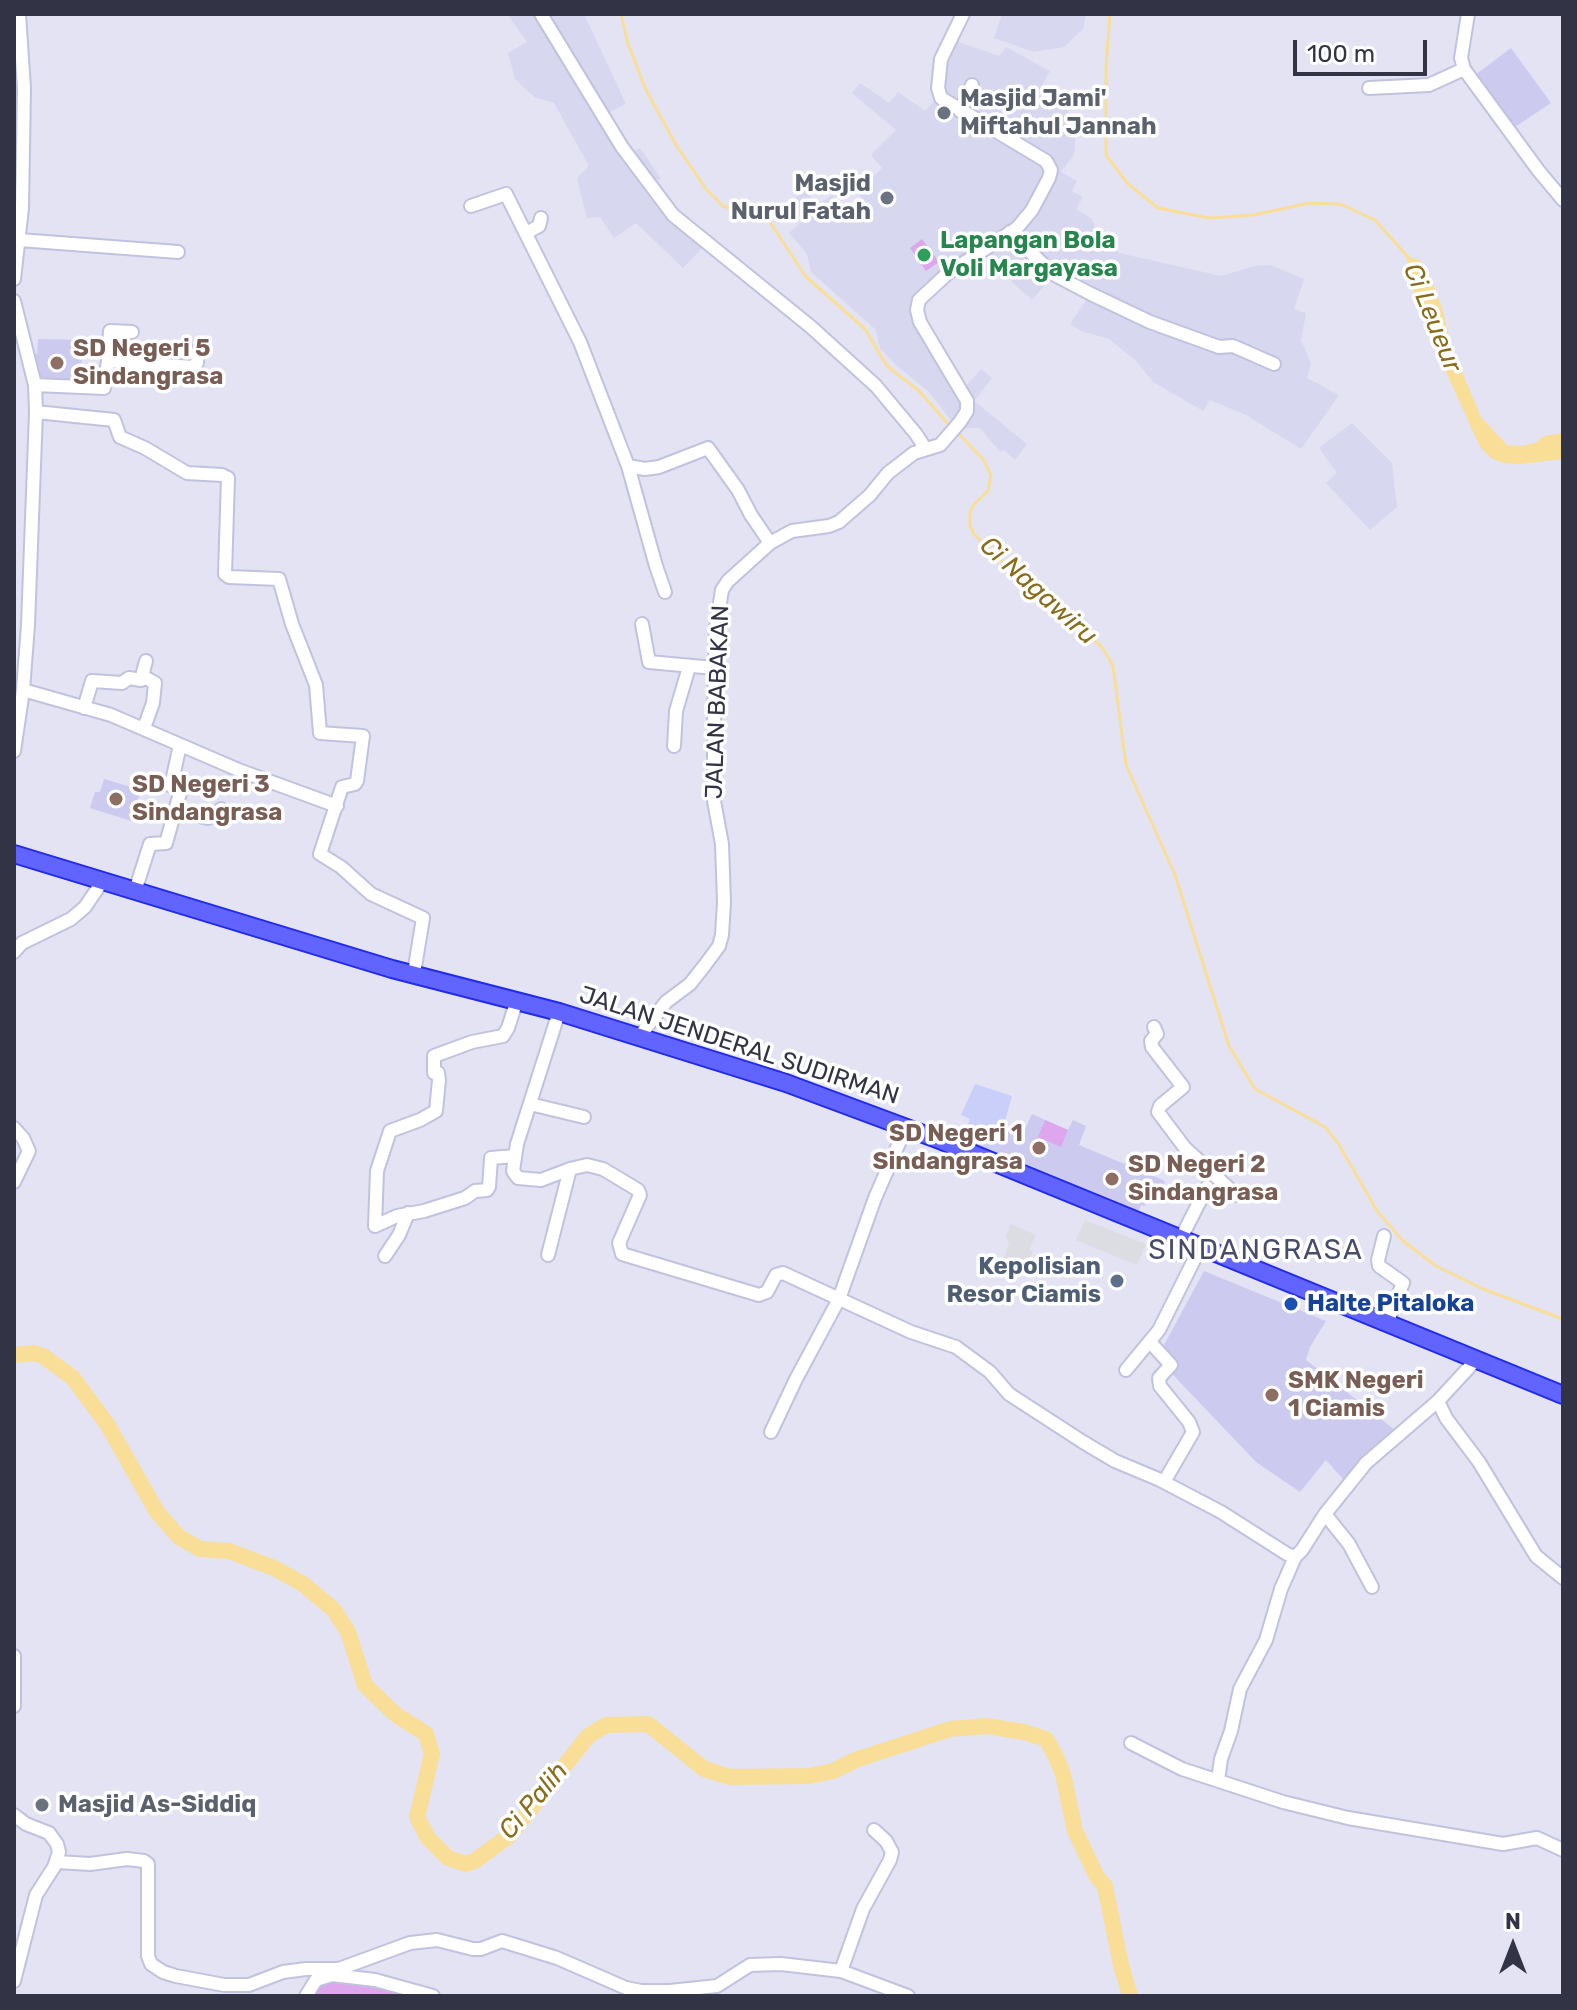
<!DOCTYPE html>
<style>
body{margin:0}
#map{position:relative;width:1577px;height:2010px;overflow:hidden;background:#e3e3f4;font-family:Rubik,sans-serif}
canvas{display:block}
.frame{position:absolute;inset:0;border:16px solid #323446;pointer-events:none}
.north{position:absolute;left:1473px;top:1906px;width:80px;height:80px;-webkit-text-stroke:6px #fff;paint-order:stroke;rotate:0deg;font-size:22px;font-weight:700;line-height:32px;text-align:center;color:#323446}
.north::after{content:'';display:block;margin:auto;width:28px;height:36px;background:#323446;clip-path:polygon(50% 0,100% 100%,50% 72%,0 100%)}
.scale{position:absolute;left:1293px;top:40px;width:134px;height:36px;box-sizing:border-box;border:4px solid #323446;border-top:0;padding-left:10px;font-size:24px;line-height:28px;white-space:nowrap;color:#323446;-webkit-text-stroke:6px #fff;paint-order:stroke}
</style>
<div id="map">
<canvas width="1577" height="2010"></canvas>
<div class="frame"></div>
<div class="north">N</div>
<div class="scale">100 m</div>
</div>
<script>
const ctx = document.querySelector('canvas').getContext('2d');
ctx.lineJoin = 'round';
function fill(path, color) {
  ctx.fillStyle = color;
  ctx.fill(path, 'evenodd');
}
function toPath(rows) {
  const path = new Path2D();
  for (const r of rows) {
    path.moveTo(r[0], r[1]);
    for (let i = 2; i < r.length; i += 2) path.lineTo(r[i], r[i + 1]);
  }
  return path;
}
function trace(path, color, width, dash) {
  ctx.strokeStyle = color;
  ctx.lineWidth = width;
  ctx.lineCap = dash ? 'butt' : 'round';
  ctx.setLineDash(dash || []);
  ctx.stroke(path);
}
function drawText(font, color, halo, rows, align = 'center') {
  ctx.font = font + ' Rubik,sans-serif';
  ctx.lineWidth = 7;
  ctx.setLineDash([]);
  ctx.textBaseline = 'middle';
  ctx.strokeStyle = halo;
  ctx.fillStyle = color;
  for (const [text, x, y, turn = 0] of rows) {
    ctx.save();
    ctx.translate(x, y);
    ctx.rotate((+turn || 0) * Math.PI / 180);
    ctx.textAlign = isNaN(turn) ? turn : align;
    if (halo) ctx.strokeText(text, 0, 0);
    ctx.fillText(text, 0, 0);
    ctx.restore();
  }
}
const residential = toPath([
 [507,14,584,14,626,104,608,113,632,153,640,148,661,178,655,183,672,209,707,243,683,268,636,223,614,238,600,217,587,218,577,178,589,166,554,103,534,97,515,79,508,53,527,42],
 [1002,14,1086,14,1083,29,1064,47,1034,52,994,38],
 [947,38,999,56,1006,47,1050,71,1037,94,1068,111,1076,130,1074,155,1061,172,1077,181,1072,191,1083,197,1076,209,1092,219,1097,234,1119,253,1221,276,1255,266,1270,265,1304,279,1294,309,1306,313,1301,340,1311,364,1307,378,1339,395,1301,449,1246,415,1210,400,1203,411,1153,382,1136,361,1109,339,1081,331,1070,324,1090,295,1053,276,1032,300,1014,284,989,250,968,263,922,302,922,317,964,388,981,369,992,378,974,401,1027,444,1015,460,1004,450,1000,452,980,428,957,428,929,392,897,366,880,348,876,330,811,272,807,254,789,233,803,220,790,203,805,190,817,205,832,195,843,209,862,198,857,192,882,168,871,155,896,130,852,93,860,83,889,103,898,92,925,111,936,99],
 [1352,423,1392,463,1397,507,1370,530,1326,483,1337,473,1319,448]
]);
const commercial = toPath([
 [975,1084,1012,1096,1003,1128,1008,1131,998,1158,961,1143,970,1119,961,1115]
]);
const education = toPath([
 [1511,48,1551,103,1512,129,1475,75],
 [38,339,90,340,90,350,87,350,87,356,82,356,80,382,36,380,31,355,37,354],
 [104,779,141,790,131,821,90,808,95,792,100,792],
 [1032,1114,1068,1130,1073,1120,1086,1126,1079,1145,1163,1180,1165,1182,1155,1203,1147,1200,1145,1206,1141,1205,1138,1213,998,1154,1008,1131,1022,1136],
 [1204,1271,1326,1321,1310,1347,1306,1360,1395,1430,1349,1486,1326,1460,1300,1492,1256,1462,1157,1358]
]);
const green = toPath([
 [922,239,939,262,926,271,910,248],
 [1045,1120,1068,1130,1061,1147,1038,1137],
 [337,1981,390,1991,408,1996,309,1996,316,1987,325,1982]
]);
const parking = toPath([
 [1085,1220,1146,1244,1137,1265,1076,1240],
 [1011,1224,1036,1235,1029,1250,1033,1252,1022,1273,1005,1266,1003,1261,1009,1244,1006,1235]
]);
const water = toPath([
 [1406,255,1422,262,1433,284,1443,311,1451,346,1481,417,1507,445,1521,446,1535,443,1544,436,1563,433,1563,459,1520,464,1503,463,1491,458,1480,447,1435,348,1412,286]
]);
const stream = toPath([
 [621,14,628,44,646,90,676,145,706,189,723,206,738,211,758,211,766,216,806,277,865,329,887,366,919,391,950,426],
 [1110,14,1106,67,1106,155,1128,184,1158,208,1209,218,1253,215,1309,203,1340,204,1375,220,1408,257],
 [956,431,983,459,991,475,988,491,974,504,970,512,970,526,974,534,999,559,1042,591,1071,622,1102,647,1113,666,1126,765,1175,875,1229,1046,1255,1089,1325,1127,1338,1143,1377,1211,1403,1241,1436,1266,1483,1289,1563,1319]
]);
const river = toPath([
 [14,1355,34,1353,43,1356,73,1378,107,1424,157,1512,179,1537,200,1549,229,1551,274,1568,303,1584,334,1610,348,1632,365,1685,395,1714,426,1734,432,1754,417,1817,428,1838,448,1858,466,1864,476,1860,510,1835,588,1736,606,1725,648,1724,704,1769,730,1777,809,1776,833,1771,855,1760,950,1729,987,1726,1024,1732,1046,1739,1055,1755,1063,1774,1075,1831,1097,1877,1105,1886,1121,1965,1130,1996]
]);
const minor = toPath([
 [541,14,622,147,673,215,811,327,876,386,916,434,925,448],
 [1468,14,1461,58,1464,69,1538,170,1563,200],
 [1369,88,1429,85,1464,69],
 [960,111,972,85],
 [471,206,506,194,580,342,628,466,645,469,659,467,708,448,738,490,751,515,770,543],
 [1010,232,1053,274,1091,294,1150,322,1219,347,1233,346,1274,364],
 [526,233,539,226,541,218],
 [19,240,178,252],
 [14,279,22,208,24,88,19,14],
 [14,301,35,385,36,412,28,625,23,690,14,751],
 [108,361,110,331,132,332],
 [35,385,104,388,108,361,193,367,197,363,198,350],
 [36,412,114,420,120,437,145,448,187,473,222,475,228,478,225,574,229,577,279,579,292,624,316,685,320,733,363,736,357,781,355,784,342,787,320,854,341,867,371,894,423,918,414,973],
 [628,466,656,566,665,592],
 [642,624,649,662,714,668],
 [141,680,146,678,155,683,153,703,144,728],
 [23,690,111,715,241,771,337,806],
 [84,708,92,681,122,683,129,678,141,680,146,661],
 [674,746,676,711,689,667],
 [175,811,208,818,214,816,221,809],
 [135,891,150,844,166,843,180,793,178,788,171,786,180,745],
 [14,952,22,943,71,919,85,907,102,882],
 [559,1012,517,1144,513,1171,518,1178,541,1180,570,1169,587,1165,603,1169,638,1190,640,1195,619,1243,622,1254,759,1295,767,1292,776,1275,783,1273,911,1332,956,1347,990,1372,1009,1394,1083,1442,1115,1461,1158,1479,1221,1512,1287,1554,1295,1557,1302,1550,1325,1514,1366,1463,1438,1401,1475,1361],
 [1154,1027,1157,1034,1151,1041,1152,1047,1183,1087,1160,1106,1158,1112,1185,1148,1236,1195],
 [639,1037,666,1002,690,984,705,965,719,946,722,935,724,902,722,844,714,801,714,722,716,628,722,590,728,581,770,543,792,531,829,526,839,522,870,495,888,473,914,453,940,445,960,422,967,411,967,401,920,322,917,310,919,300,947,274,1017,228,1032,210,1049,178,1051,170,1046,161,941,98,938,88,941,59,963,14],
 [530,1104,584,1117],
 [14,1128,23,1138,29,1151,14,1182],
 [515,1156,491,1158,489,1187,487,1190,475,1191,465,1198,424,1211,397,1216,375,1226,377,1171,390,1131,420,1120,436,1111,439,1080,438,1073,434,1073,434,1056,472,1042,503,1036,508,1028,517,1000],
 [1384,1236,1378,1260,1379,1266,1403,1283,1387,1323],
 [1181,1238,1207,1187],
 [548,1255,570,1169],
 [385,1256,399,1235,408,1213],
 [1150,1342,1171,1365,1159,1378,1160,1386,1189,1422,1193,1432,1164,1482],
 [1126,1370,1159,1330,1201,1246],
 [1438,1401,1446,1418,1479,1462,1536,1556,1563,1578],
 [771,1432,796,1379,839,1299,875,1198,906,1127],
 [1325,1514,1349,1544,1372,1587],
 [14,1656,14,1706],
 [1131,1743,1182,1769,1283,1802,1348,1818,1503,1844,1537,1838,1563,1850],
 [1218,1780,1221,1759,1231,1731,1240,1689,1266,1640,1281,1589,1295,1557],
 [14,1815,26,1824,49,1833,57,1844,59,1852,54,1867,36,1895,14,1981],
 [57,1862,90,1864,127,1859,144,1861,148,1864,148,1956,151,1964,163,1972,176,1976,224,1985,249,1985,283,1972,306,1969,339,1969,410,1943,437,1940,473,1949,481,1949,502,1941,557,1958,626,1988,641,1991,670,1991,717,1986,750,1965,781,1964,841,1971,908,1996],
 [841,1971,863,1909,890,1860,892,1852,886,1841,874,1830],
 [306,1996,316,1980,332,1975,375,1980,433,1996]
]);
const highway = toPath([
 [14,854,392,969,559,1012,786,1083,942,1141,1563,1395]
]);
const markers = [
 [944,113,8,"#6b7280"],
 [887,198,8,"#6b7280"],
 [924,255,8,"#2e9e5b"],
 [57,363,8,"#8d6e63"],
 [116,799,8,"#8d6e63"],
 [1039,1148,8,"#8d6e63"],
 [1112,1179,8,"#8d6e63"],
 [1117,1281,8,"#5c6f8a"],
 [1291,1304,8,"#1a4fb4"],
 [1272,1395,8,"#8d6e63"],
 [42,1805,8,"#6b7280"]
];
const worshipNames = [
 ["Masjid Jami'",960,99],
 ["Miftahul Jannah",960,127],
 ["Masjid",871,184,"right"],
 ["Nurul Fatah",871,212,"right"],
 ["Masjid As-Siddiq",58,1805]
];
const leisureNames = [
 ["Lapangan Bola",940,241],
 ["Voli Margayasa",940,269]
];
const educationNames = [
 ["SD Negeri 5",73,349],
 ["Sindangrasa",73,377],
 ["SD Negeri 3",132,785],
 ["Sindangrasa",132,813],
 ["SD Negeri 1",1023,1134,"right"],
 ["Sindangrasa",1023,1162,"right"],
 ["SD Negeri 2",1128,1165],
 ["Sindangrasa",1128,1193],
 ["SMK Negeri",1288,1381],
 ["1 Ciamis",1288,1409]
];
const streetNames = [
 ["JALAN BABAKAN",718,702,-88],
 ["JALAN JENDERAL SUDIRMAN",739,1046,18]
];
const serviceNames = [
 ["Kepolisian",1101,1267],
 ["Resor Ciamis",1101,1295]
];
const transitNames = [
 ["Halte Pitaloka",1307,1304]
];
const waterNames = [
 ["Ci Leueur",1432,318,68],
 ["Ci Nagawiru",1038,591,42],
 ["Ci Palih",534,1801,-50]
];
const quarterNames = [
 ["SINDANGRASA",1256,1251]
];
fill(residential, '#d7d7ef');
fill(commercial, '#cacff9');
fill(education, '#cccbef');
fill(green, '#dda6ed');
fill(parking, '#dcdce3');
fill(water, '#f8de97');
trace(stream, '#f8de97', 3);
trace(river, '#f8de97', 16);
trace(minor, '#c1c2de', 16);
trace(highway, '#212aef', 20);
trace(minor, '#fff', 12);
trace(highway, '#6264ff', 16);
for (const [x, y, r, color] of markers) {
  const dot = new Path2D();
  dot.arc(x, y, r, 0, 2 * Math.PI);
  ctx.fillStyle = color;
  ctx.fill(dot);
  trace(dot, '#fff', 3);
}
drawText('bold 24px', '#5b616d', '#fff', worshipNames, 'left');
drawText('bold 24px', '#27864d', '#fff', leisureNames, 'left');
drawText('bold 24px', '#785e54', '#fff', educationNames, 'left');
drawText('24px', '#323446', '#fff', streetNames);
drawText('bold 24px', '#4e5e75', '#fff', serviceNames, 'right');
drawText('bold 24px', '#164399', '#fff', transitNames, 'left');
drawText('italic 26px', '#896d1c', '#fff', waterNames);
ctx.letterSpacing = '2px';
drawText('28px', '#484b6a', '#fff', quarterNames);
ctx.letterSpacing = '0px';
</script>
